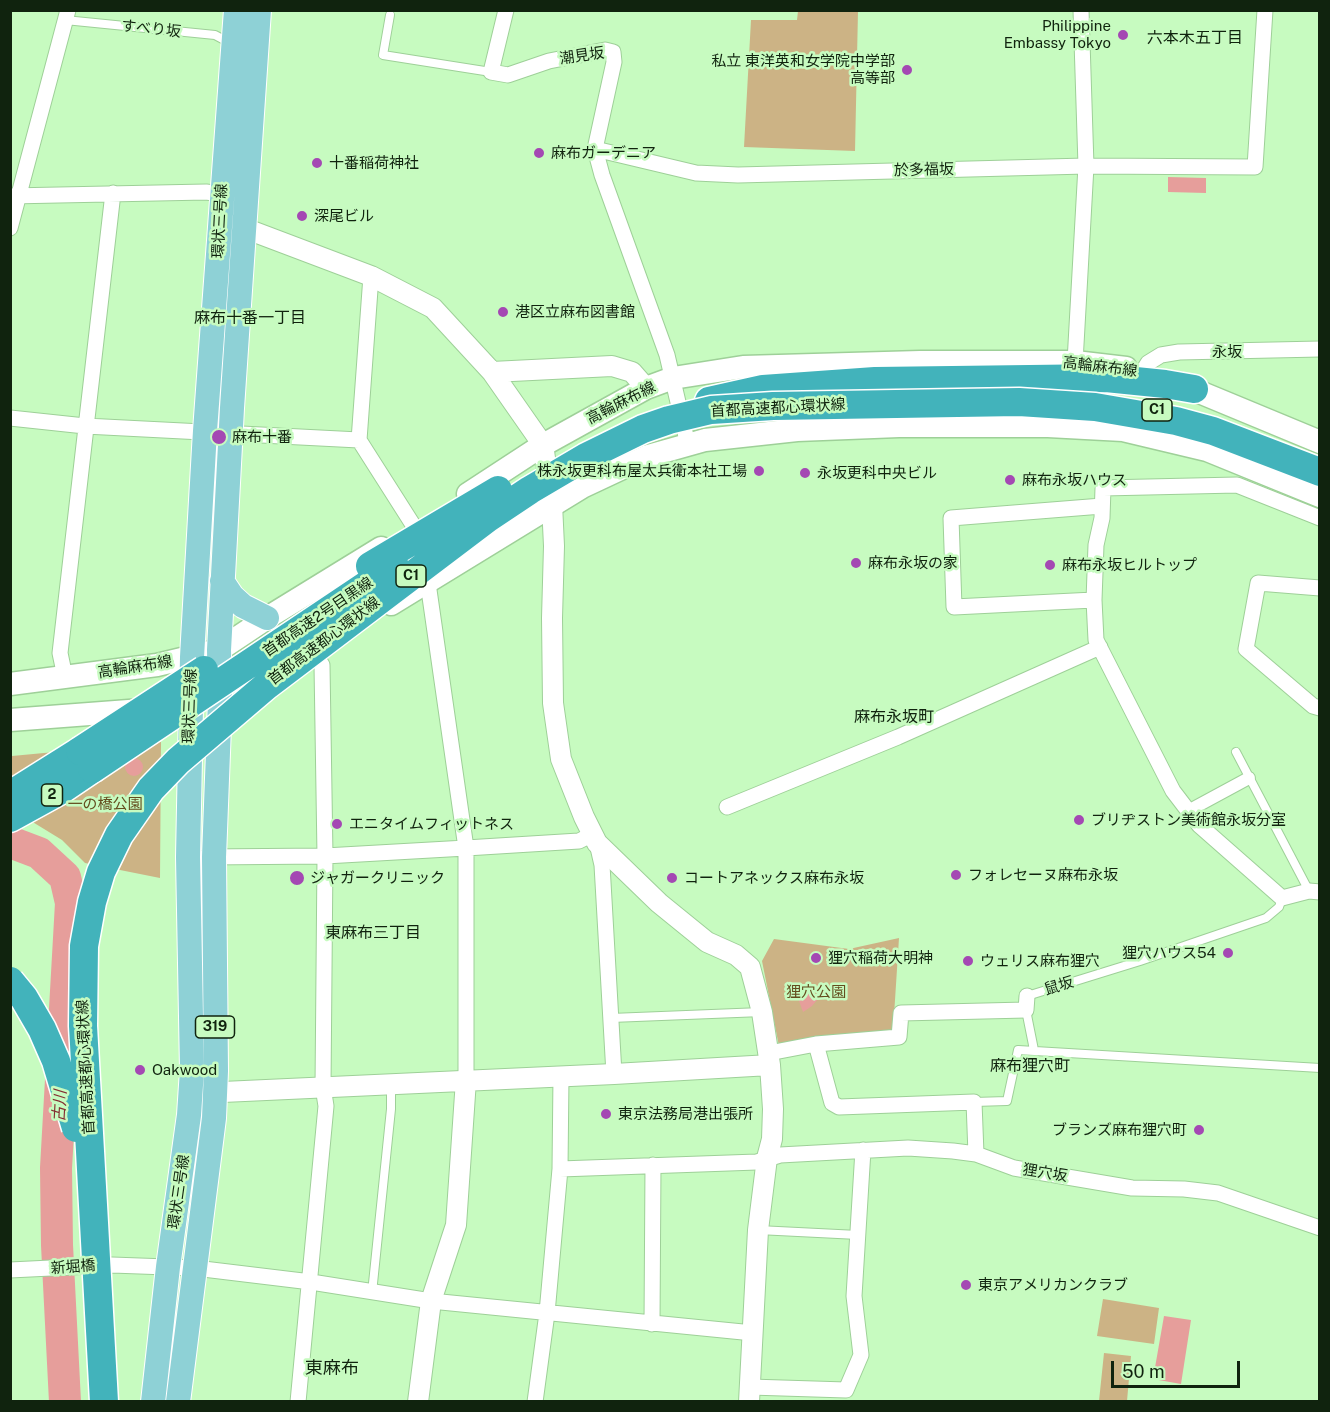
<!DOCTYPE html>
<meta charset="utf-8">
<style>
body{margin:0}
#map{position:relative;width:1330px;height:1412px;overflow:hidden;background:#c7fbc0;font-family:"Public Sans",sans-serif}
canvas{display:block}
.frame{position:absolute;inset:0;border:12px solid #10230e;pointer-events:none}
.scale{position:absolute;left:1111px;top:1361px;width:129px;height:27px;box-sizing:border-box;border:3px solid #10230e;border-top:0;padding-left:8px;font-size:18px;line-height:21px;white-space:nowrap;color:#10230e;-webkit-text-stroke:4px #c7fbc0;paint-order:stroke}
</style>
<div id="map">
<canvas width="1330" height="1412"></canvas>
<div class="frame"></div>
<div class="scale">50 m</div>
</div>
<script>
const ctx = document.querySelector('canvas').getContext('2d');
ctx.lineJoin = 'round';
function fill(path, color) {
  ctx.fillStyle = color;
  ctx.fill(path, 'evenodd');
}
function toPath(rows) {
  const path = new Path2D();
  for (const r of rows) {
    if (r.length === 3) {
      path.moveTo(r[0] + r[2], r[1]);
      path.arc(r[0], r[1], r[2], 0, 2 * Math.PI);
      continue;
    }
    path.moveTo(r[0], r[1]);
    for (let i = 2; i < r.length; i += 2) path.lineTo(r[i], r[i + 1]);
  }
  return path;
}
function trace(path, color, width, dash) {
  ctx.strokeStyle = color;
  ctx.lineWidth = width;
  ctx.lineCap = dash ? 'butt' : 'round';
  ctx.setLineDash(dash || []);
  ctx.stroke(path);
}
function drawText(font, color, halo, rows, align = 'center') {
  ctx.font = font + ' "Public Sans","Noto Sans JP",sans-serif';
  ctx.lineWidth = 5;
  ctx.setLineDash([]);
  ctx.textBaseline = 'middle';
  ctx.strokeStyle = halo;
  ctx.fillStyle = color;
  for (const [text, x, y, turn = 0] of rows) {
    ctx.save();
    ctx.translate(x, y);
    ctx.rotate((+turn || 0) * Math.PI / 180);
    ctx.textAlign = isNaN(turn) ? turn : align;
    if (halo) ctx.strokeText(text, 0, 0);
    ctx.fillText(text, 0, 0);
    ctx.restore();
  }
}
const green = toPath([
 [798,11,858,11,855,151,744,147,751,20,797,20],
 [161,742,160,878,85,863,62,840,31,821,11,790,12,756],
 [899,938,893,1031,779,1046,762,961,774,939,849,949],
 [1103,1299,1159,1308,1154,1344,1097,1336],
 [1104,1353,1131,1356,1127,1401,1099,1401]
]);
const water = toPath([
 [1168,177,1206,178,1206,193,1168,192],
 [134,767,9],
 [799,991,810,993,818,999,812,1006,803,1012,798,998],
 [1164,1316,1191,1320,1181,1384,1153,1379]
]);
const river = toPath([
 [10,842,39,853,65,877,71,903,56,1168,57,1245,65,1402]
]);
const service = toPath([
 [390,15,383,55,491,72],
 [65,20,215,35,230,43],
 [1236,752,1309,891],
 [1027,996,1140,961,1266,918,1279,907,1282,898],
 [1026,1010,1034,1050],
 [611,1018,762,1012],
 [974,1102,1007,1101,1018,1050,1320,1068],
 [758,1230,858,1235],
 [372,1293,391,1109,391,1085]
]);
const pedestrian = toPath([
 [1188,811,1249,778]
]);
const minor = toPath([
 [506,10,491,72,508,75,549,61,605,50,613,52,614,62,595,149,602,175,667,355,688,445],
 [595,149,696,173,738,175,1086,166,1255,167,1265,10],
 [10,196,206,192,221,194],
 [10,228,68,10],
 [1075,362,1086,166,1081,10],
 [1143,371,1148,363,1161,355,1179,352,1320,349],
 [10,418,85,426,359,440,415,528],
 [359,440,371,276],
 [1320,518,1237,485,1103,488,1102,518,1096,545,1094,600,1096,640,1173,791,1199,825,1282,898,1309,891,1320,892],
 [428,583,466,848,466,1080],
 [1320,588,1258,583,1246,649,1313,706,1320,708],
 [1094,600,954,607,951,518,1102,506],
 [65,677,60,653,113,193],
 [727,807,898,737,1100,647],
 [597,843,602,865,614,1074],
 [206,857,325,856,466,848,579,841,593,834],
 [816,1044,899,1037,901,1013,1026,1010,1027,996],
 [769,1053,816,1044,832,1103,839,1107,974,1102,976,1154],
 [560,1169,757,1162,780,1155,908,1148,953,1151,976,1154,1014,1168,1132,1188,1184,1189,1218,1193,1320,1228],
 [10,1270,112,1265,195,1268,311,1282,431,1301,753,1333],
 [652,1324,653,1165],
 [750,1387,846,1390,861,1355,854,1296,863,1150],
 [298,1402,326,1106,323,1087,325,856,322,665,312,649],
 [535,1402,547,1313,560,1169,561,1076]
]);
const tertiary = toPath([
 [236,216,244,228,371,276,433,308,492,372,543,445,552,504,554,546,552,618,553,703,561,759,584,817,597,843,659,903,707,942,736,955,750,967,762,1012,770,1065,773,1109,772,1139,767,1158,758,1230,749,1402],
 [492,372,612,366,632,372,646,388],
 [201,1093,614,1074,770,1065],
 [418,1402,431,1301,456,1225,466,1080]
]);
const secondary = toPath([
 [1180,384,1320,442],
 [468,494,543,445,646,388,673,378,743,367,920,362,1075,362,1126,368],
 [391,604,582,487,648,456,705,440,797,430,899,426,1048,426,1123,430,1207,450,1320,496],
 [10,684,157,665,219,650,267,618,381,548],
 [10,720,142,710]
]);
const primary = toPath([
 [222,581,232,596,243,606,267,618],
 [153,1402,168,1267,189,1115,192,1070,188,857,192,657,205,431,236,10],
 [178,1402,214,1118,216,1071,214,857,220,700,219,650,232,408,259,10]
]);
const motorway = toPath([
 [709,401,763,389,875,381,1106,378,1165,384,1194,389],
 [10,795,80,751],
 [10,818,61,790,92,769]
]);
const motorwayBridge = toPath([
 [370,566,498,490],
 [80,751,204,670],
 [92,769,395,566],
 [10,981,24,998,42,1029,56,1061,76,1128],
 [104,1402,83,1026,84,946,92,902,101,872,119,835,151,789,178,761,266,686,488,518,530,490,586,457,643,429,669,420,711,410,773,406,1019,402,1095,407,1176,421,1213,431,1320,472]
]);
const markers = [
 [1123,35,6,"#a448b3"],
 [907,70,6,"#a448b3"],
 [539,153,6,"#a448b3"],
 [317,163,6,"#a448b3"],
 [302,216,6,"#a448b3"],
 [503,312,6,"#a448b3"],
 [219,437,8,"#a448b3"],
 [759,471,6,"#a448b3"],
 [805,473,6,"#a448b3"],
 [1010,480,6,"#a448b3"],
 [856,563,6,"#a448b3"],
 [1050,565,6,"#a448b3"],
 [1079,820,6,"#a448b3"],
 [337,824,6,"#a448b3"],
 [956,875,6,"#a448b3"],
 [297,878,8,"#a448b3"],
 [672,878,6,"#a448b3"],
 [1228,953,6,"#a448b3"],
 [816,958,6,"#a448b3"],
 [968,961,6,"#a448b3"],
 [140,1070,6,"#a448b3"],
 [606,1114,6,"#a448b3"],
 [1199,1130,6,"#a448b3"],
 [966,1285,6,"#a448b3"]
];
const shields = [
 [1157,410,30],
 [411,576,30],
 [52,795,21],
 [215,1027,39]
];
const shieldNames = [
 ["C1",1157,410],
 ["C1",411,576],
 ["2",52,795],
 ["319",215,1027]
];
const poiNames = [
 ["Philippine",1111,26,"right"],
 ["Embassy Tokyo",1111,43,"right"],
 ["私立 東洋英和女学院中学部",895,61,"right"],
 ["高等部",895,78,"right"],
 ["麻布ガーデニア",551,153],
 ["十番稲荷神社",329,163],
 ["深尾ビル",314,216],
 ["港区立麻布図書館",515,312],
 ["麻布十番",232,437],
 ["株永坂更科布屋太兵衛本社工場",747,471,"right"],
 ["永坂更科中央ビル",817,473],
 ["麻布永坂ハウス",1022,480],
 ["麻布永坂の家",868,563],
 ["麻布永坂ヒルトップ",1062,565],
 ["ブリヂストン美術館永坂分室",1091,820],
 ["エニタイムフィットネス",349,824],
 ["フォレセーヌ麻布永坂",968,875],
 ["ジャガークリニック",310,878],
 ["コートアネックス麻布永坂",684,878],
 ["狸穴ハウス54",1216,953,"right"],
 ["狸穴稲荷大明神",828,958],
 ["ウェリス麻布狸穴",980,961],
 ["Oakwood",152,1070],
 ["東京法務局港出張所",618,1114],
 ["ブランズ麻布狸穴町",1187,1130,"right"],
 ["東京アメリカンクラブ",978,1285]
];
const streetNames = [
 ["すべり坂",151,29,6],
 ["潮見坂",582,56,-8],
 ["於多福坂",924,170,-1],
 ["環状三号線",220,221,-87],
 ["永坂",1227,352],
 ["高輪麻布線",1100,367,7],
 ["高輪麻布線",621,403,-27],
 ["首都高速都心環状線",778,408,-3],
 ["首都高速2号目黒線",318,617,-34],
 ["首都高速都心環状線",324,641,-37],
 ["高輪麻布線",135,667,-9],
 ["環状三号線",190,706,-88],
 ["鼠坂",1059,986,-17],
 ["首都高速都心環状線",86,1067,-93],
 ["狸穴坂",1045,1173,9],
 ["環状三号線",179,1192,-82],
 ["新堀橋",73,1267,-4]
];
const parkNames = [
 ["一の橋公園",105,804],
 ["狸穴公園",816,992]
];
const neighbourhoodNames = [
 ["六本木五丁目",1195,38],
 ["麻布十番一丁目",250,318],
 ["麻布永坂町",894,717],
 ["東麻布三丁目",373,933],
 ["麻布狸穴町",1030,1066]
];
const waterNames = [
 ["古川",60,1106,-87]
];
const quarterNames = [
 ["東麻布",332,1368]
];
fill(green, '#ccb385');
fill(water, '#e69e9b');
trace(river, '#e69e9b', 32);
trace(service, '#9ed098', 10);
trace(pedestrian, '#9ed098', 14);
trace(minor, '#9ed098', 17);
trace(tertiary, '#9ed098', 22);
trace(secondary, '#9ed098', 25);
trace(primary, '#fff', 26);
trace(motorway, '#fff', 31);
trace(service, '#fff', 8);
trace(pedestrian, '#fff', 12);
trace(minor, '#fff', 15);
trace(tertiary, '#fff', 20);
trace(secondary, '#fff', 22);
trace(primary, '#8ed1d6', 24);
trace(motorway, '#42b3bb', 28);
trace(motorwayBridge, '#fff', 31, []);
trace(motorwayBridge, '#42b3bb', 28);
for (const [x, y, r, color] of markers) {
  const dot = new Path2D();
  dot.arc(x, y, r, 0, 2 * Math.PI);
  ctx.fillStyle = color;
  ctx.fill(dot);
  trace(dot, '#c7fbc0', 2);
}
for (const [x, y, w] of shields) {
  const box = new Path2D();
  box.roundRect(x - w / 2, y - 11, w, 22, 4.5);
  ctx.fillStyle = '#c7fbc0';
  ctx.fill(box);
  trace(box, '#10230e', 1.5);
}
drawText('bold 14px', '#10230e', null, shieldNames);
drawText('15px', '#10230e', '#c7fbc0', poiNames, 'left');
drawText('15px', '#10230e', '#c7fbc0', streetNames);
drawText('15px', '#644d1e', '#c7fbc0', parkNames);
drawText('16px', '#10230e', '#c7fbc0', neighbourhoodNames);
drawText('italic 16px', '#842f32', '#c7fbc0', waterNames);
drawText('18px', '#10230e', '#c7fbc0', quarterNames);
</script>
